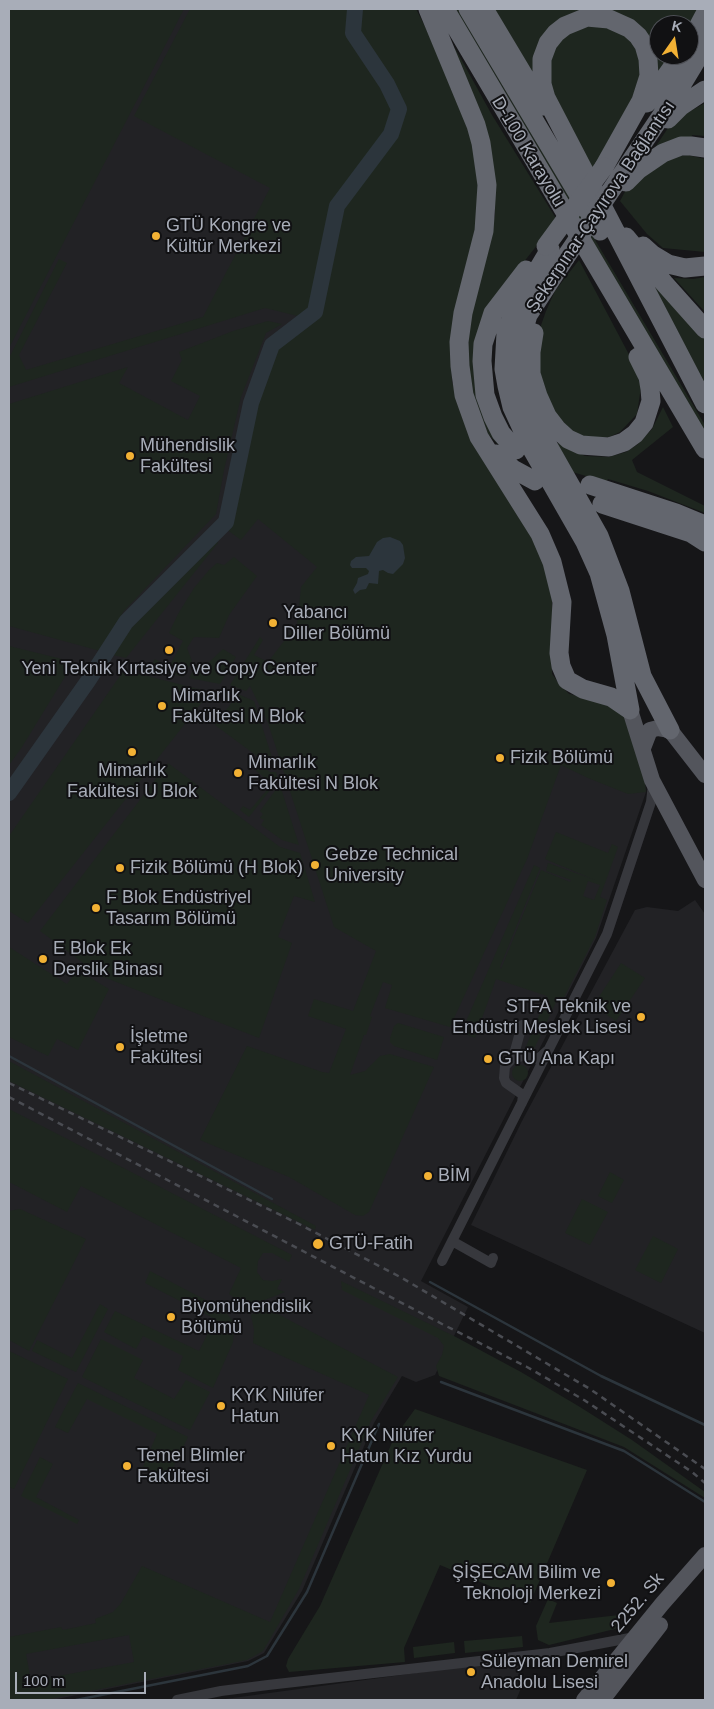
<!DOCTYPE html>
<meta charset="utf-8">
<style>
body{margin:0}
#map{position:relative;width:714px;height:1709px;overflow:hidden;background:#161618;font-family:Helvetica,sans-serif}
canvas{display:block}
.frame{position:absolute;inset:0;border:10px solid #a8adb8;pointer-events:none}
.north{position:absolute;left:649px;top:15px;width:50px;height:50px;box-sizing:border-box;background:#111113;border:1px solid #4d4f55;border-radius:50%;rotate:13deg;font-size:14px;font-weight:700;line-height:20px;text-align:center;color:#a8adb8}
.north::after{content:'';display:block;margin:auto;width:18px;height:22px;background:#f2b134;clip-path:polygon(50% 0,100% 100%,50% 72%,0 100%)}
.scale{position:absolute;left:15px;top:1672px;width:131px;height:22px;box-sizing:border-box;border:2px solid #a8adb8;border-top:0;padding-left:6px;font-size:15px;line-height:18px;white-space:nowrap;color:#a8adb8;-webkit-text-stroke:4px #111113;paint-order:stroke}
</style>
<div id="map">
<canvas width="714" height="1709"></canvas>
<div class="frame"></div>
<div class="north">K</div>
<div class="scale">100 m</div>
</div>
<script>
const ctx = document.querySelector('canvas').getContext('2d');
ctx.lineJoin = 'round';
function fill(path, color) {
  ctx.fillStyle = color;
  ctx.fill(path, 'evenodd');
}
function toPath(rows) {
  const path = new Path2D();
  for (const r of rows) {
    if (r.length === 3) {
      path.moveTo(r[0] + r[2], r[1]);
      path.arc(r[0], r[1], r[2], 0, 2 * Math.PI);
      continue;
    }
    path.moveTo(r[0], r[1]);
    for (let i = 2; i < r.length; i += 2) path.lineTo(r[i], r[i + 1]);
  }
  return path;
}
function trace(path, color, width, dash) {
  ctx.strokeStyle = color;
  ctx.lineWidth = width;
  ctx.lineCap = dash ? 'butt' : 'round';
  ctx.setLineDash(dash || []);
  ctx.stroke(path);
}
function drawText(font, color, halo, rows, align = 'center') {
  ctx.font = font + ' Helvetica,sans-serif';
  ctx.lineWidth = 4;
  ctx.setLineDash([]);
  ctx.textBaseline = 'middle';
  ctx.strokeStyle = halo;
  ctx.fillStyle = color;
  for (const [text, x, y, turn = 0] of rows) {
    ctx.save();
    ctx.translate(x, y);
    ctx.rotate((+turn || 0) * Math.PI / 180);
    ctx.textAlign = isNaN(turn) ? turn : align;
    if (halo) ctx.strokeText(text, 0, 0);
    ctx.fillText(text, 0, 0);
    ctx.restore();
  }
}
const built = toPath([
 [9,9,416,9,451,347,452,382,552,648,552,674,559,684,569,694,608,703,643,765,646,792,596,938,421,1281,468,1307,435,1375,416,1382,402,1376,374,1423,302,1591,264,1653,248,1661,52,1700,9,1700],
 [695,900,705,914,705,1333,471,1225,522,1121,635,910,647,907,678,911],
 [519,1659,522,1686,516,1700,218,1700]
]);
const green = toPath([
 [9,9,184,9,9,348],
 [190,9,416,9,446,67,476,151,481,213,451,347,452,382,468,427,540,548,552,590,552,674,559,684,569,694,608,703,622,712,643,765,646,792,628,794,588,778,561,765,527,859,450,1027,385,1008,392,985,383,982,370,1016,372,1017,366,1035,364,1035,350,1075,365,1071,380,1056,390,1054,434,1067,369,1212,363,1216,355,1215,289,1177,200,1140,247,1046,322,1072,329,1073,346,1029,308,1016,314,999,353,1011,376,951,334,927,268,723,250,686,246,691,230,685,260,637,263,640,254,655,268,662,297,624,301,587,317,567,258,519,241,540,222,526,226,521,251,403,272,345,306,318,265,308,9,387,9,358,59,259,67,263,19,355,26,370,203,317,270,188,134,116],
 [454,9,458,9,705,425,705,432],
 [489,9,700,9,689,25,659,25,659,55,674,55,656,83,636,27,565,18,536,91],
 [598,21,626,32,645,65,622,127,592,168,546,80,546,65,565,32],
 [455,48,492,115,557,220,504,287,476,344,508,455,488,434,479,419,474,400,467,363,469,320,486,255,495,214,493,168,453,51],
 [705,103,705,136,692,135,691,140,652,152,668,128,685,111,687,113],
 [688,155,705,159,705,252,663,248,647,234,620,201,627,188,670,157],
 [631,250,705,338,705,385],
 [579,260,634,364,641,387,637,414,620,432,609,437,593,437,575,435,552,410,539,374,539,331,546,311,555,291],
 [705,277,705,312,674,278,693,279],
 [268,321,282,324,266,333,241,397,224,470,216,514,123,612,104,652,9,626,9,404,128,367,119,383,188,420,200,396,171,381,182,360,179,352,233,331],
 [663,407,673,427,632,460,637,472,705,506,705,513,648,491,608,479,606,482,569,471,553,445,558,443,585,456,609,457,626,452,638,444,652,429],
 [212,535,218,543,126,658,109,654,132,618],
 [234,557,257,576,229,615,219,638,194,637,187,648,192,661,183,677,150,668,155,659,169,667,183,641,169,633,178,614,194,588,209,570,217,563,224,565],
 [9,646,74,662,22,747,9,765],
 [223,649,236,657,220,684,189,678,197,664,205,666],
 [124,670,210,692,28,923,9,911,9,836],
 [238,694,254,701,275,767,269,765,215,725],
 [251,759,270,772,276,772,278,780,249,817,240,810,243,806,250,810,272,784,247,763],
 [168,763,280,847,300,853,315,902,294,896,278,937,292,943,259,1038,101,976,40,931],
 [280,784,280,785,299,845,282,840,261,825,264,820,260,818,263,814,260,811],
 [556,832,608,853,612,844,618,847,600,897,607,900,595,937,562,1001,557,1000,533,1051,525,1049,547,996,496,979,475,1038,467,1035,463,1032,464,1026,534,865,540,868,500,967,501,969,541,870,570,882,571,880,546,871,548,863,595,880,545,859],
 [588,881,600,885,594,900,583,896],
 [9,947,67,984,77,970,109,989,78,1050,57,1039,48,1056,9,1037],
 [621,963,645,978,616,1021,593,1006],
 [398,1023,444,1037,437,1060,394,1046,390,1042,390,1038,394,1026],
 [9,1061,160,1142,316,1226,315,1230,9,1081],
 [520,1073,8],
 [9,1109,292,1255,289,1262,272,1253,263,1253,258,1261,257,1272,263,1280,272,1281,282,1279,277,1289,285,1292,247,1307,229,1294,241,1268,81,1186,67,1212,9,1182],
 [610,1172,624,1180,612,1203,598,1196],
 [582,1199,608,1212,590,1245,565,1233],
 [20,1209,86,1239,29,1351,9,1340,9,1211],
 [653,1236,678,1249,661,1283,635,1270],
 [150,1271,223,1309,232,1320,234,1329,233,1342,213,1388,178,1370,183,1356,143,1336,136,1349,104,1332,115,1311,199,1351,215,1319,145,1283],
 [341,1281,454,1336,521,1372,580,1407,632,1440,705,1492,705,1498,624,1447,439,1376,436,1366,442,1355,444,1346,438,1338,342,1290],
 [100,1304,108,1309,76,1372,32,1351,37,1340,72,1358],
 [261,1308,268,1309,398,1377,371,1421,299,1589,263,1651,247,1660,45,1700,9,1700,9,1637,61,1627,63,1630,96,1623,95,1619,113,1612,121,1603,142,1566,270,1622,369,1395,253,1343,254,1330,251,1315],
 [129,1635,134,1662,31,1681,26,1654],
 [101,1339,143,1360,134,1378,174,1399,186,1380,210,1392,190,1430,82,1377],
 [9,1351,68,1379,14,1489,9,1487],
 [78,1383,188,1437,166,1482,142,1469,157,1434,87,1399,68,1433,55,1427],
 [415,1409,587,1470,530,1603,440,1565,404,1648,405,1662,289,1672,286,1666,288,1659,320,1606,394,1438],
 [40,1457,53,1464,36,1497,79,1520,77,1524,21,1496],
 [548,1599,557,1603,549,1623,619,1615,619,1628,549,1645,538,1640,536,1626],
 [522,1636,523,1647,465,1653,464,1641],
 [454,1642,455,1653,414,1658,413,1647]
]);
const water = toPath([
 [390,537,400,541,403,545,405,558,403,564,393,574,388,573,383,570,379,571,378,584,369,583,366,589,360,590,355,594,353,590,357,583,358,578,368,574,369,571,366,568,352,568,350,565,351,561,356,557,369,556,377,542,383,538]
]);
const stream = toPath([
 [9,1056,272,1199],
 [430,1282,601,1376,705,1425],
 [441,1382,624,1451,705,1502],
 [76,1700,248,1666,267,1656,307,1592,379,1424]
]);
const river = toPath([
 [9,793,88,681,126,622,226,522,251,403,272,345,315,312,337,206,391,134,399,109,387,84,353,33,355,9]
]);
const street = toPath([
 [513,1058,522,1025],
 [522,1103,523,1095,506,1083,504,1078,505,1066,513,1058,523,1056,533,1059,539,1058,547,1051],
 [452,1241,491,1263,493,1258],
 [442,1261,607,934,651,802,653,784],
 [177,1700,221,1691,268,1685,550,1653,635,1637]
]);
const primary = toPath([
 [630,710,652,780,705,880],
 [643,748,650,730,658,728,670,730,705,775],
 [584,1700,662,1604,705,1555],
 [602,1700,660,1625]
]);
const highway = toPath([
 [428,9,476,125,481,143,487,185,484,231,463,313,459,342,460,366,464,395,479,437,540,534,552,562,562,602,559,653,561,666,567,680,583,689,611,697,630,710],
 [445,9,705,449],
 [468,9,600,231],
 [484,9,542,106],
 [689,44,705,14],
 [647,103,681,55],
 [668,119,681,106,705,90],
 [604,167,641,101,649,76,648,59,644,45,638,36,629,28,609,19,587,17,565,26,556,33,548,43,542,59,542,84,546,98,705,404],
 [618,180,676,94,705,46],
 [626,182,638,170,663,153,681,146,691,146,705,148],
 [626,237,664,283,705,329],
 [643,246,653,255,668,264,685,268,705,266],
 [550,249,516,306,506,333,504,369,507,386,512,407,529,444,585,542,599,573,616,635,630,710],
 [565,258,528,315,520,342,517,360,518,378,525,405,599,536,620,591,642,676,670,730],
 [534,333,531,352,531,374,538,396,547,416,557,429,568,439,581,445,609,447,624,442,635,434,644,423,651,401,650,389,648,377,638,357],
 [516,450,501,433,493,417,485,395,482,361,483,344,493,313,526,270],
 [496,454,513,469,535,481],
 [590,485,676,513,705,525],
 [602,504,691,533,705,542]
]);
const rail = toPath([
 [9,1083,297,1223,402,1278,590,1389,705,1469],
 [9,1097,442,1324,527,1367,584,1400,692,1472,705,1483]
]);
const highwayBridge = toPath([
 [546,246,604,167],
 [565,258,618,180]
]);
const markers = [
 [156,236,5,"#f2b134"],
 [130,456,5,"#f2b134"],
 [273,623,5,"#f2b134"],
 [169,650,5,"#f2b134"],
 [162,706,5,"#f2b134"],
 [132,752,5,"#f2b134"],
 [500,758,5,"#f2b134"],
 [238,773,5,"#f2b134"],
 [315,865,5,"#f2b134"],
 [120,868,5,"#f2b134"],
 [96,908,5,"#f2b134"],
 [43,959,5,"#f2b134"],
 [641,1017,5,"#f2b134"],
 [120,1047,5,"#f2b134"],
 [488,1059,5,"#f2b134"],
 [428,1176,5,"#f2b134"],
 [318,1244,6,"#f2b134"],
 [171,1317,5,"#f2b134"],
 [221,1406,5,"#f2b134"],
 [331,1446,5,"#f2b134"],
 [127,1466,5,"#f2b134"],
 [611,1583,5,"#f2b134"],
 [471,1672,5,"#f2b134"]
];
const streetNames = [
 ["D-100 Karayolu",528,152,59],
 ["Şekerpınar-Çayırova Bağlantısı",601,207,-56],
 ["2252. Sk",638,1603,-50]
];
const poiNames = [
 ["GTÜ Kongre ve",166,226],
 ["Kültür Merkezi",166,247],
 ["Mühendislik",140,446],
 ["Fakültesi",140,467],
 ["Yabancı",283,613],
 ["Diller Bölümü",283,634],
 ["Yeni Teknik Kırtasiye ve Copy Center",169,669,"center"],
 ["Mimarlık",172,696],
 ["Fakültesi M Blok",172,717],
 ["Fizik Bölümü",510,758],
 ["Mimarlık",248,763],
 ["Fakültesi N Blok",248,784],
 ["Mimarlık",132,771,"center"],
 ["Fakültesi U Blok",132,792,"center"],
 ["Gebze Technical",325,855],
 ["University",325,876],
 ["Fizik Bölümü (H Blok)",130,868],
 ["F Blok Endüstriyel",106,898],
 ["Tasarım Bölümü",106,919],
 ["E Blok Ek",53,949],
 ["Derslik Binası",53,970],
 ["STFA Teknik ve",631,1007,"right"],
 ["Endüstri Meslek Lisesi",631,1028,"right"],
 ["İşletme",130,1037],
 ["Fakültesi",130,1058],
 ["GTÜ Ana Kapı",498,1059],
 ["BİM",438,1176],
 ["GTÜ-Fatih",329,1244],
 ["Biyomühendislik",181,1307],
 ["Bölümü",181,1328],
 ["KYK Nilüfer",231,1396],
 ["Hatun",231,1417],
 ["KYK Nilüfer",341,1436],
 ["Hatun Kız Yurdu",341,1457],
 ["Temel Blimler",137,1456],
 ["Fakültesi",137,1477],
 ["ŞİŞECAM Bilim ve",601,1573,"right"],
 ["Teknoloji Merkezi",601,1594,"right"],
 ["Süleyman Demirel",481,1662],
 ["Anadolu Lisesi",481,1683]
];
fill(built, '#222225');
fill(green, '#1e261f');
fill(water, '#2c353c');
trace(stream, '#2c353c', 2.5);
trace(river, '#2c353c', 16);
trace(street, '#37383d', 10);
trace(primary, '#53555c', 16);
trace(highway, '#63666e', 19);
trace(rail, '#4a4c52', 2.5, [6, 5]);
trace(highwayBridge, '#63666e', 19);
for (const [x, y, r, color] of markers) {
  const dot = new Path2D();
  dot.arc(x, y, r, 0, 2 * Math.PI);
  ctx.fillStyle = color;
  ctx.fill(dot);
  trace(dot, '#111113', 2);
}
drawText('18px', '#a8adb8', '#111113', streetNames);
drawText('18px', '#a8adb8', '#111113', poiNames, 'left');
</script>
